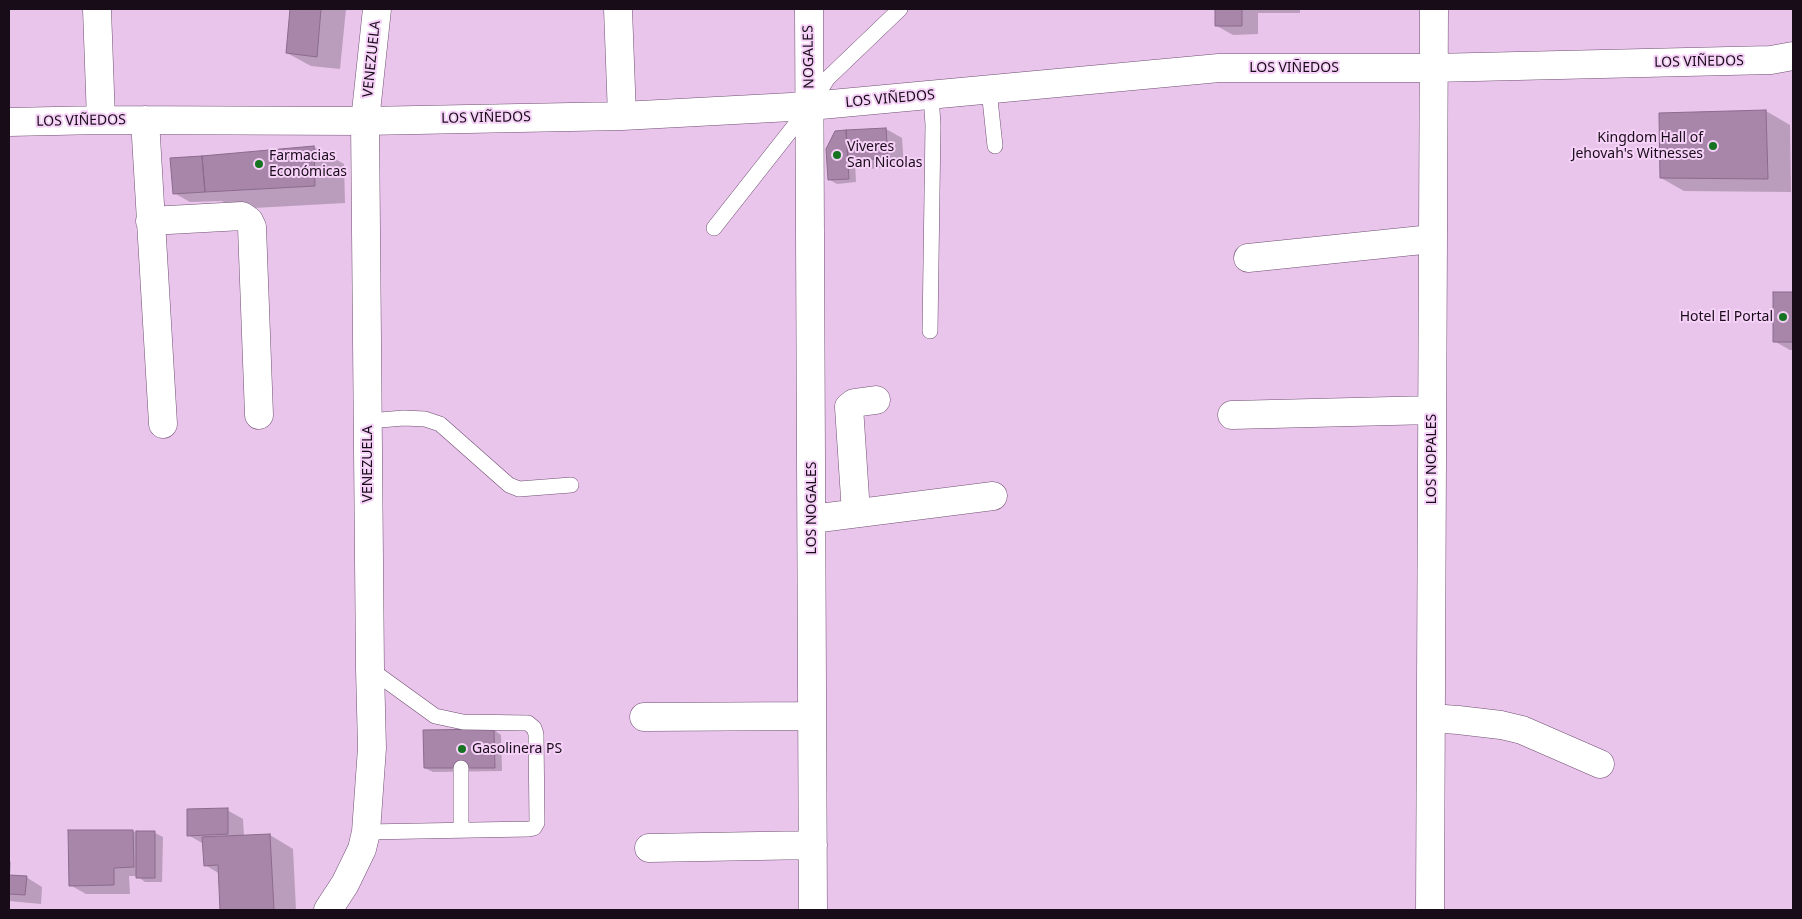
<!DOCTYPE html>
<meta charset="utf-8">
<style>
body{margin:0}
#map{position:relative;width:1802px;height:919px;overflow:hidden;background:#e9c4eb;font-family:"Noto Sans",sans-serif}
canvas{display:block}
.frame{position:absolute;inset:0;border:10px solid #190c19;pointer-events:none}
</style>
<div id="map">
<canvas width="1802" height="919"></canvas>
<div class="frame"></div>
</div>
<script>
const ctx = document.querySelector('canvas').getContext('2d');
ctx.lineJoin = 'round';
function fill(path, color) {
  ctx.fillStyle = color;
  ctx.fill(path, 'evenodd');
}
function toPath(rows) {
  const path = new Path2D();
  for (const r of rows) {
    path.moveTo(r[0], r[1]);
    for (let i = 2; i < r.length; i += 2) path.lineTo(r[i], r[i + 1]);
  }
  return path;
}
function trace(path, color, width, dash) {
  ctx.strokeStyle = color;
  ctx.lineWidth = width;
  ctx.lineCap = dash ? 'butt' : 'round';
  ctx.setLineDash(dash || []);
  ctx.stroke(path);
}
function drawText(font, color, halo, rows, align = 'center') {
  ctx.font = font + ' "Noto Sans",sans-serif';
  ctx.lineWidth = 4;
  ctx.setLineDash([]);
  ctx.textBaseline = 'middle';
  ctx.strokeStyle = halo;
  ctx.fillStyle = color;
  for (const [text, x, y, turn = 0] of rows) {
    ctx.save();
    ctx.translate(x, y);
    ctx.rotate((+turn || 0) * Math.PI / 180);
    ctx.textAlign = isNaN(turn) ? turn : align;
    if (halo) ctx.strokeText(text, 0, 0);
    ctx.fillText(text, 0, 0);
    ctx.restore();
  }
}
const shadow = toPath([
 [291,9,346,9,340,69,311,66,287,53],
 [1217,9,1300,9,1300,13,1258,13,1258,34,1233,35,1217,26],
 [1766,111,1790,125,1791,192,1684,191,1661,178,1660,115],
 [886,129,902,138,904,167,865,169,855,163,856,182,837,184,830,180,836,132],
 [314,147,344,164,345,203,236,209,222,201,190,202,174,193],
 [1774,293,1793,293,1793,350,1790,350,1774,341],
 [494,730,501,735,502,771,433,772,425,768],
 [227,810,243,819,244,836,270,835,293,849,296,910,222,910,220,874,205,865,204,844,188,835],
 [70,831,133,831,137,833,155,833,163,837,162,882,145,882,137,876,129,876,130,894,86,894,70,885],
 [9,861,11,862,10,876,26,877,42,887,41,904,9,901]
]);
const building = toPath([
 [290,9,321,9,317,57,286,53,290,9],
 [1215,9,1242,9,1242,26,1215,26,1215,9],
 [1766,110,1768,179,1660,178,1659,113,1766,110],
 [886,128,888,158,848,161,846,130,886,128],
 [846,130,849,179,828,180,826,149,835,131,846,130],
 [314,146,315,186,205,192,202,156,314,146],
 [202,156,205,192,173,194,170,158,202,156],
 [1773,292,1793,292,1793,342,1773,342,1773,292],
 [494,729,495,768,424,768,423,730,494,729],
 [228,808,228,834,187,836,187,809,228,808],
 [68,830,133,830,134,867,114,868,114,885,69,886,68,830],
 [136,831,155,831,155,878,136,878,136,831],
 [270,834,274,910,220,910,218,865,204,866,202,837,270,834],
 [9,875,27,876,25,895,9,894,9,875]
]);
const service = toPath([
 [989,90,995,146],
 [714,228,810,106,828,78,900,9],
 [930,331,933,125,931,95],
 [368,421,404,418,425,419,440,424,509,485,519,489,571,485],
 [461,768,461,829],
 [366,832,529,829,534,828,537,823,536,734,534,728,528,723,463,722,435,716,370,669]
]);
const minor = toPath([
 [97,9,101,120],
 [618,9,622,116],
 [809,9,813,910],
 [145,120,163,424],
 [9,122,101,120,365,121,622,116,810,106,1219,68,1433,68,1771,60,1793,56],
 [150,221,242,216,249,221,252,227,259,415],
 [1248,258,1432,239],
 [1232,415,1432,410],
 [856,513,849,407,854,403,876,400],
 [812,519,993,496],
 [644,717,812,716],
 [1431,718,1458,720,1501,725,1522,730,1600,764],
 [649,848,813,845],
 [328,910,345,884,362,849,366,832,372,748,370,669,365,121,377,9],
 [1430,910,1434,9]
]);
const markers = [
 [1713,146,5,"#157321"],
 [837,155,5,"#157321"],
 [259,164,5,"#157321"],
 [1783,317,5,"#157321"],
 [462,749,5,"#157321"]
];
const streetNames = [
 ["NOGALES",809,57,-91],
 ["VENEZUELA",372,59,-84],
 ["LOS VIÑEDOS",1699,62,-1],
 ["LOS VIÑEDOS",1294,68],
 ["LOS VIÑEDOS",890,99,-5],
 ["LOS VIÑEDOS",486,118,-1],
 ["LOS VIÑEDOS",81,121,-1],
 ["LOS NOPALES",1432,459,-90],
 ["VENEZUELA",368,464,-90],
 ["LOS NOGALES",812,508,-90]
];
const poiNames = [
 ["Kingdom Hall of",1703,138,"right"],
 ["Jehovah's Witnesses",1703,154,"right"],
 ["Viveres",847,147],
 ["San Nicolas",847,163],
 ["Farmacias",269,156],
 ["Económicas",269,172],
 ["Hotel El Portal",1773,317,"right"],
 ["Gasolinera PS",472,749]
];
fill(shadow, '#0003');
fill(building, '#a886aa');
trace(building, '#8b6a8d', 1);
trace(service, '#6f4f71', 16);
trace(minor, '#6f4f71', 29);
trace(service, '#fff', 15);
trace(minor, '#fff', 28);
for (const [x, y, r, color] of markers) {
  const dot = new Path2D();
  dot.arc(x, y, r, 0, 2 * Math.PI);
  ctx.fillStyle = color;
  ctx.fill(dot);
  trace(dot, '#f6d1f8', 2);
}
drawText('14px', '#190c19', '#f6d1f8', streetNames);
drawText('14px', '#190c19', '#f6d1f8', poiNames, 'left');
</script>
